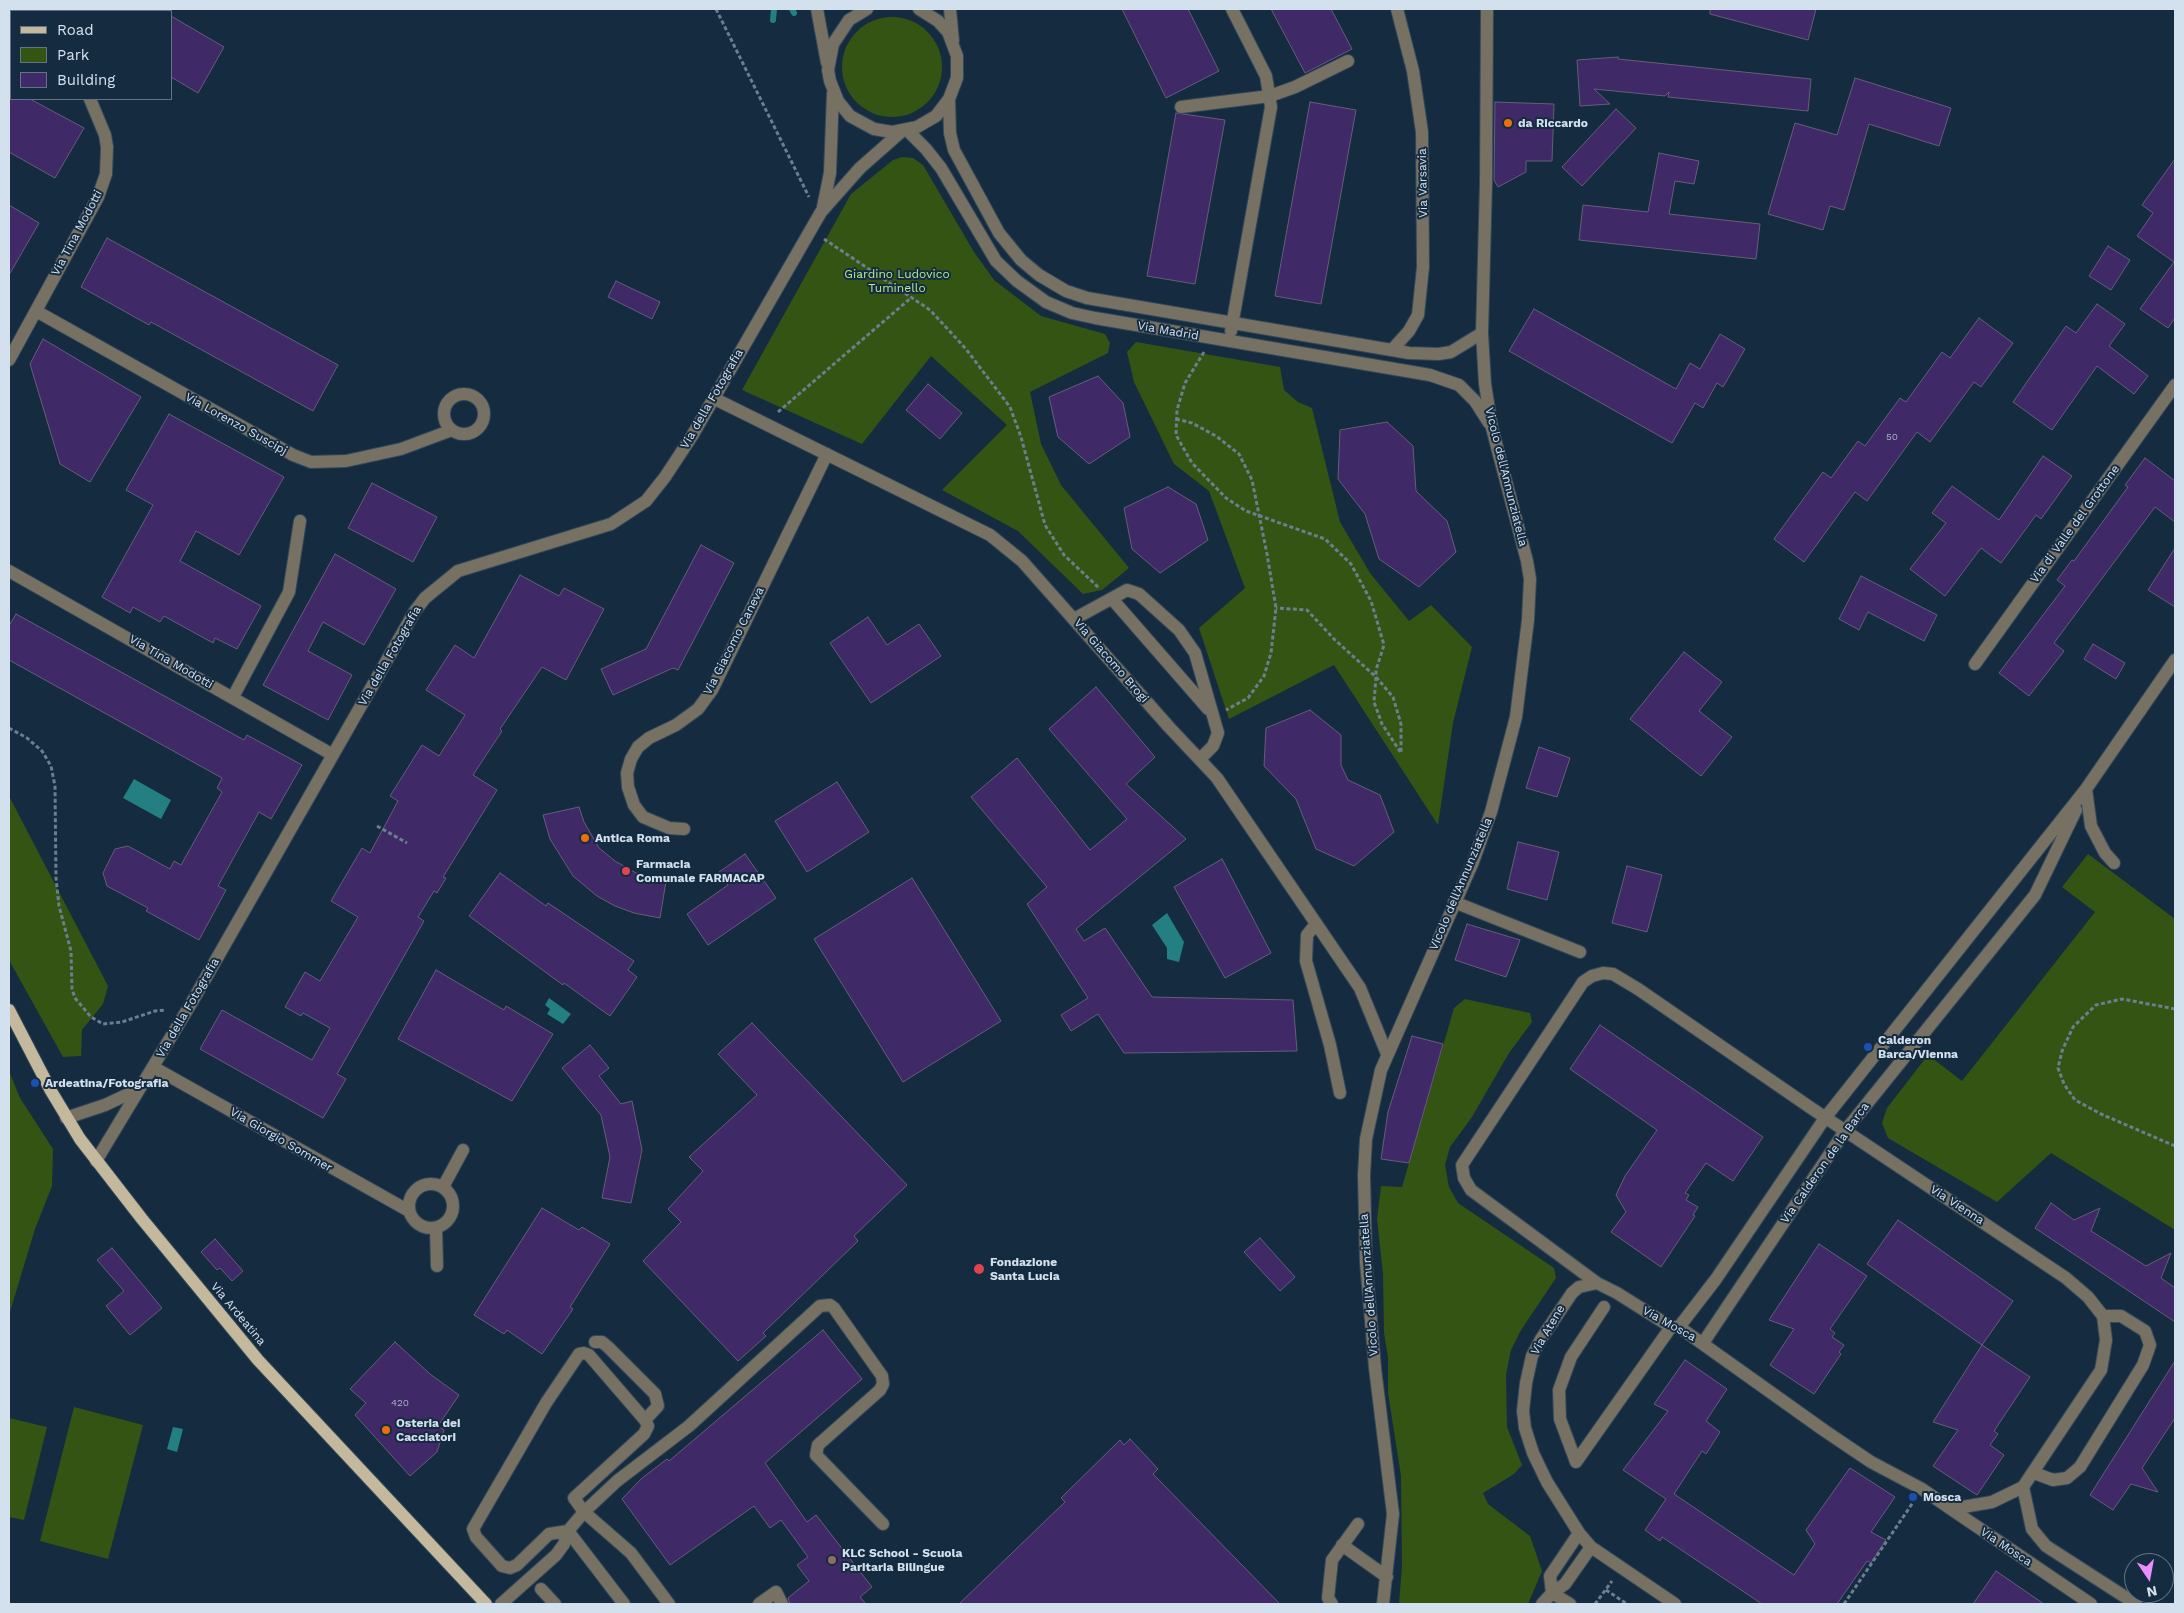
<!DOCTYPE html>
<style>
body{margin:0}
#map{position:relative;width:2184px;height:1613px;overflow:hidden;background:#152b3f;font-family:"Work Sans",sans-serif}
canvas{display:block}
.frame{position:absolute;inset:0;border:10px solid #d3e0ee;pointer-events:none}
.legend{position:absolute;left:10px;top:10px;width:162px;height:90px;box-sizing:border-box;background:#152b3f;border:1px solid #617385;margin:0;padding:6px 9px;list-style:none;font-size:15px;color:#d3e0ee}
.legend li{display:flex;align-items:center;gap:10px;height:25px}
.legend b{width:25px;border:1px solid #617385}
.north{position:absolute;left:2124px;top:1553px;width:50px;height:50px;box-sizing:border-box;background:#152b3f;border:1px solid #617385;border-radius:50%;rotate:168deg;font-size:14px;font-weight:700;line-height:20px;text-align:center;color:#d3e0ee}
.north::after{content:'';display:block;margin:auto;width:18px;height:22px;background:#ea8dfd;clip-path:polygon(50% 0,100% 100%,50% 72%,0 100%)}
</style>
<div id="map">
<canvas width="2184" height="1613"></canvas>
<div class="frame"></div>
<ul class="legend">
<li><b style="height:6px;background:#c5b99d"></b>Road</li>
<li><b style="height:14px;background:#345414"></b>Park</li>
<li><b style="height:14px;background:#3f2966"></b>Building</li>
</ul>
<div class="north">N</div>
</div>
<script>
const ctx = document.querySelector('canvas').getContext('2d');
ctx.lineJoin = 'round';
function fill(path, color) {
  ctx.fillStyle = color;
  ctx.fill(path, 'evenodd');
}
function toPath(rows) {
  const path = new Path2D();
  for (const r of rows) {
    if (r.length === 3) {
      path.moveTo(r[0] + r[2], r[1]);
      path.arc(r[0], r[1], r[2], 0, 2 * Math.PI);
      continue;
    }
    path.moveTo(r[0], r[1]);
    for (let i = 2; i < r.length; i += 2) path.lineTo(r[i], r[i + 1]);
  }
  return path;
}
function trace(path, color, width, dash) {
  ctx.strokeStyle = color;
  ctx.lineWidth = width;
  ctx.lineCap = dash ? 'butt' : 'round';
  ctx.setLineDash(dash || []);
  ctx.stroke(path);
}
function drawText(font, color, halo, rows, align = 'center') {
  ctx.font = font + ' "Work Sans",sans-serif';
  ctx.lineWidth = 4;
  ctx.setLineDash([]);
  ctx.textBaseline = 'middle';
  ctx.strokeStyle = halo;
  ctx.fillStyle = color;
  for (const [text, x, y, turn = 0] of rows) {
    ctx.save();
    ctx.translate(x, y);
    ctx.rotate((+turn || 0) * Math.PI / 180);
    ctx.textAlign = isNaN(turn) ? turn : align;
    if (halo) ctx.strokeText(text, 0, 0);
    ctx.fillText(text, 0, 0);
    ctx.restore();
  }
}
const green = toPath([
 [892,67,50],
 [902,157,913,158,923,165,974,252,994,280,1041,316,1105,334,1110,343,1108,353,1030,392,1041,444,1061,485,1129,568,1102,590,1083,594,1018,531,942,490,1007,425,931,356,862,444,742,390,851,194,893,160],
 [1136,342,1280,367,1284,390,1298,402,1312,408,1340,522,1370,573,1409,621,1431,605,1472,647,1453,723,1438,825,1334,665,1229,719,1199,628,1245,588,1209,491,1174,464,1134,382,1127,352],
 [9,796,108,986,103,1004,82,1030,81,1056,63,1057,9,960],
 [2088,854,2175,919,2175,1230,2051,1153,1997,1202,1888,1138,1882,1123,1887,1108,1928,1055,1962,1081,2095,912,2062,887],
 [1465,999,1530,1013,1532,1022,1509,1053,1472,1117,1450,1147,1445,1165,1449,1187,1458,1203,1554,1268,1556,1278,1521,1330,1511,1350,1506,1375,1507,1427,1522,1465,1514,1474,1483,1493,1488,1504,1530,1536,1542,1571,1528,1604,1399,1604,1402,1566,1401,1476,1388,1393,1388,1357,1384,1333,1383,1274,1377,1219,1381,1186,1402,1187,1454,1008],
 [9,1071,20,1098,53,1149,52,1186,35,1229,9,1315],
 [74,1407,143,1425,108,1559,40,1541],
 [9,1418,47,1427,24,1520,9,1517]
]);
const water = toPath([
 [134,779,171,800,161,819,123,798],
 [1167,913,1184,942,1179,962,1167,959,1167,948,1152,925],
 [549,998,571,1014,563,1024,547,1014,550,1009,545,1005],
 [173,1427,183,1429,177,1452,167,1449]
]);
const stream = toPath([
 [792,9,794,13],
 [773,20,774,9]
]);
const building = toPath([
 [1122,9,1188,9,1219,71,1166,98,1122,9],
 [1271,9,1331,9,1352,49,1305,73,1271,9],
 [1710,9,1816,9,1808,40,1710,14,1710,9],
 [171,16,224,47,198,93,171,77,171,16],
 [1618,57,1618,59,1811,79,1808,111,1668,97,1669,92,1665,96,1594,89,1610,104,1580,106,1577,60,1618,57],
 [1855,78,1951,108,1939,146,1869,124,1844,210,1830,206,1823,230,1768,214,1795,123,1837,135,1855,78],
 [9,99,30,99,84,128,55,178,9,152,9,99],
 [1310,102,1356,110,1321,304,1275,296,1310,102],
 [1495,102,1554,104,1552,161,1526,161,1526,172,1498,187,1494,180,1495,102],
 [1616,109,1636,128,1582,186,1562,167,1616,109],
 [1176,113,1225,120,1195,284,1147,276,1176,113],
 [1659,153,1699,161,1694,184,1675,181,1669,214,1760,224,1756,259,1579,240,1583,205,1648,212,1659,153],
 [2175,159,2175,318,2168,328,2140,309,2174,262,2137,236,2153,213,2142,205,2175,159],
 [9,205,39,223,9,275,9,205],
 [107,238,338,365,313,411,151,322,149,325,81,287,107,238],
 [2108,246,2130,260,2111,290,2089,276,2108,246],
 [616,281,660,302,652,319,608,297,616,281],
 [2097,304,2125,324,2109,346,2148,376,2134,394,2097,366,2052,430,2013,402,2066,326,2076,333,2097,304],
 [1534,309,1676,389,1690,363,1700,369,1720,334,1745,349,1723,387,1717,383,1703,408,1695,403,1672,443,1509,351,1534,309],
 [1979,318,2013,343,1981,387,1974,382,1930,442,1917,432,1867,501,1855,492,1804,562,1774,539,1823,472,1831,478,1858,441,1865,446,1900,398,1906,402,1942,352,1950,358,1979,318],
 [43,339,141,397,90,482,60,464,30,364,43,339],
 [1098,376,1123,403,1130,437,1089,464,1058,437,1049,397,1098,376],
 [928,384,962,413,940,439,906,410,928,384],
 [169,414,284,477,239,555,196,531,180,561,261,606,237,649,215,638,213,643,164,616,160,622,133,607,130,613,102,597,153,505,126,490,169,414],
 [1387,422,1413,446,1416,491,1447,521,1456,552,1419,587,1379,559,1365,514,1338,479,1340,430,1387,422],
 [2043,456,2072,476,2041,519,2036,515,2001,563,1981,548,1945,596,1910,569,1946,523,1932,513,1952,486,1999,520,2043,456],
 [2145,458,2175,481,2175,522,2155,507,2054,643,2064,651,2029,696,1999,673,2065,586,2057,580,2072,560,2074,561,2128,487,2125,485,2145,458],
 [372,483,437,517,413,562,348,528,372,483],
 [1168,487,1196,504,1208,540,1160,573,1132,549,1124,508,1168,487],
 [701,545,734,563,678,670,673,668,613,695,601,669,646,649,701,545],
 [2175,548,2175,607,2148,590,2175,548],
 [335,554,396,589,364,645,323,622,308,651,352,675,328,720,263,685,335,554],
 [520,575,559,596,564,588,604,609,566,680,542,667,500,729,502,731,473,775,497,790,443,877,446,878,437,893,434,891,418,917,424,921,337,1074,346,1079,323,1118,200,1049,222,1010,312,1060,330,1028,303,1013,301,1016,285,1007,305,972,320,981,358,917,331,901,362,848,370,853,398,801,390,796,422,745,439,756,465,715,426,690,455,645,474,658,520,575],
 [1861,576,1937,615,1924,641,1868,612,1859,630,1839,619,1861,576],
 [16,614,244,740,247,735,302,765,271,819,259,812,218,886,226,890,199,940,146,911,148,908,107,886,103,873,115,849,128,846,170,869,174,861,181,865,222,792,217,788,222,778,9,660,9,626,16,614],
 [868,617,887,645,919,624,941,656,871,703,830,643,868,617],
 [2093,644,2125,663,2116,679,2084,659,2093,644],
 [1684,652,1722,682,1699,711,1732,737,1701,776,1630,719,1684,652],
 [1096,687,1155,757,1126,784,1186,839,1076,929,1084,941,1105,928,1152,997,1293,1000,1297,1051,1124,1053,1098,1014,1071,1031,1061,1015,1088,998,1027,904,1047,887,971,797,1017,758,1090,850,1127,819,1049,729,1096,687],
 [1310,710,1341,735,1341,765,1348,780,1380,795,1394,832,1354,866,1316,849,1296,799,1264,766,1266,728,1310,710],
 [1539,747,1570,758,1557,797,1526,788,1539,747],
 [837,782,869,832,807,872,775,821,837,782],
 [579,807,584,822,599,848,615,861,636,873,666,881,660,918,634,913,615,906,597,896,573,876,550,839,543,815,579,807],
 [1518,842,1559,852,1547,900,1507,889,1518,842],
 [745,854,776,898,708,945,687,914,728,885,719,872,745,854],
 [1222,859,1271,953,1225,978,1174,887,1222,859],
 [1627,866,1662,875,1647,932,1612,923,1627,866],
 [500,873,546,906,548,903,634,961,628,970,637,977,610,1016,564,983,563,985,469,916,500,873],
 [912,878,1001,1021,903,1082,814,939,912,878],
 [1467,924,1520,940,1506,977,1455,960,1467,924],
 [436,970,504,1010,506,1006,553,1034,512,1101,398,1039,436,970],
 [752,1023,907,1185,854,1236,858,1241,763,1333,766,1336,738,1361,643,1261,681,1222,668,1209,703,1171,689,1157,757,1095,718,1054,752,1023],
 [1600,1025,1763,1137,1733,1181,1706,1163,1685,1193,1689,1195,1686,1200,1698,1207,1693,1215,1695,1216,1661,1267,1611,1232,1626,1212,1616,1195,1625,1176,1657,1130,1570,1069,1600,1025],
 [1412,1036,1443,1044,1409,1163,1381,1159,1388,1112,1412,1036],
 [590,1045,609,1068,599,1076,621,1104,632,1101,642,1150,631,1203,602,1198,610,1157,601,1115,562,1068,590,1045],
 [2051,1203,2074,1220,2100,1208,2091,1231,2146,1266,2171,1253,2161,1278,2175,1288,2175,1322,2035,1228,2051,1203],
 [542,1208,579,1230,582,1227,610,1244,570,1307,573,1309,542,1354,507,1330,504,1334,474,1315,542,1208],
 [1898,1220,2013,1301,1982,1345,1867,1264,1898,1220],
 [1260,1238,1295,1277,1280,1291,1244,1252,1260,1238],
 [215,1239,243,1271,232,1281,220,1268,217,1270,201,1252,215,1239],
 [1819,1244,1867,1276,1830,1329,1835,1333,1832,1337,1844,1345,1839,1352,1841,1354,1814,1394,1770,1365,1794,1329,1769,1320,1819,1244],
 [112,1248,162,1308,130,1335,106,1306,124,1291,97,1260,112,1248],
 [823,1330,862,1379,765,1463,807,1522,816,1515,872,1587,860,1597,866,1604,790,1604,788,1598,809,1581,797,1565,808,1557,781,1520,770,1528,754,1506,670,1565,622,1499,641,1479,667,1459,669,1461,823,1330],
 [395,1342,430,1374,459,1395,438,1426,444,1430,437,1452,410,1476,355,1415,366,1403,350,1389,395,1342],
 [1982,1345,2030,1377,1994,1431,1998,1434,1990,1445,2004,1455,1977,1495,1933,1466,1958,1430,1933,1422,1982,1345],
 [1685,1360,1727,1389,1706,1421,1720,1432,1706,1454,1702,1451,1674,1494,1794,1575,1815,1544,1806,1530,1850,1468,1895,1497,1871,1532,1886,1540,1871,1563,1867,1561,1837,1604,1762,1604,1662,1537,1660,1541,1645,1530,1666,1499,1623,1470,1668,1411,1654,1404,1685,1360],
 [2175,1361,2175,1418,2142,1468,2158,1492,2131,1484,2113,1510,2090,1495,2175,1361],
 [1130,1439,1158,1469,1153,1474,1280,1604,959,1604,1065,1502,1061,1498,1120,1440,1124,1445,1130,1439],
 [1996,1571,2044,1604,1973,1604,1996,1571]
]);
const path = toPath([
 [716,9,809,197],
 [824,239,930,310,966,349,1010,407,1021,437,1045,525,1064,555,1099,588],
 [1204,352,1185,383,1177,410,1176,435,1192,463,1226,498,1246,511,1325,539,1351,564,1371,601,1384,645,1376,670,1376,677,1374,702,1382,724,1401,753,1401,724,1393,697,1376,677,1335,640,1307,610,1276,608],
 [778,412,912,297],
 [1176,419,1192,423,1216,436,1239,454,1252,480,1267,554,1276,608,1271,653,1264,676,1248,698,1226,710],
 [9,728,27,738,42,751,51,766,55,786,56,878,59,906,71,951,72,989,75,998,91,1017,103,1024,122,1022,155,1011,166,1010],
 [377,826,407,843],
 [2175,1009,2122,999,2096,1005,2073,1027,2062,1051,2058,1068,2064,1084,2075,1100,2101,1114,2175,1146],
 [1606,1590,1627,1604],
 [1595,1604,1612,1581],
 [1844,1604,1914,1501]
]);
const minor = toPath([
 [817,9,827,63],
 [867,9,849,20,833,44,828,70,830,81,838,101,850,116,874,129,892,132,917,127,936,116,949,99,957,78,957,56,948,32,938,21,919,9],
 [950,9,953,41],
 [9,45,11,47],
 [949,99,950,133,954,150,999,233,1021,260,1039,275,1066,291,1087,298,1409,353,1439,354,1451,352,1482,333],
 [1181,107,1270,96,1295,87,1348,61],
 [907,130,926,149,941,168,996,261,1017,281,1046,302,1072,313,1095,318,1430,375,1459,385,1475,401,1489,423],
 [823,207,830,173,833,93],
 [36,311,293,455,311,462,346,461,401,449,452,430],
 [1231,331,1271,107,1266,76,1232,9],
 [1392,350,1409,331,1418,315,1423,267,1422,132,1413,71,1397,9],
 [9,360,98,197,106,174,107,147,105,135,90,99],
 [464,414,20],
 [713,398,990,535,1022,561,1169,727,1217,778,1360,988,1387,1054],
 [9,571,333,755],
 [1113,600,1208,709],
 [1074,619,1127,590,1139,594,1179,630,1195,653,1218,733,1213,746,1200,759],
 [1975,664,2175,385],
 [233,697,289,592,300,521],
 [2086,789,2091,826,2105,853,2114,863],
 [684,829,669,828,643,817,634,805,628,787,627,773,631,759,638,747,649,738,676,725,698,709,712,690,827,454],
 [1454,902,1580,952],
 [1315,925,1307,935,1306,961,1330,1045,1340,1093],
 [153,1067,409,1211],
 [66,1118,105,1105,137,1090],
 [96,1161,192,1002,415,611,425,598,458,571,611,524,646,501,665,477,692,436,821,212,860,168,902,131],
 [431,1206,22],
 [443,1187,463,1150],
 [436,1228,437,1266],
 [1597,1283,1579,1287,1572,1293,1541,1339,1532,1356,1526,1383,1523,1411,1525,1428,1533,1453,1547,1482,1579,1533,1591,1547,1675,1604],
 [1604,1307,1571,1357,1559,1390,1560,1419,1576,1462,1671,1327],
 [1679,1327,1716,1279,1825,1118,2086,789,2175,660],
 [595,1342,602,1342,608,1347,655,1394,658,1406,645,1420],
 [1703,1343,1845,1131,2035,895,2076,810],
 [2034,1473,2053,1480,2067,1478,2080,1467,2143,1365,2150,1345,2145,1331,2121,1316,2103,1316],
 [2023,1487,2032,1529,2046,1546,2136,1604],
 [1951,1509,1992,1502,2023,1487,2101,1370,2106,1340,2103,1316,2088,1297,2066,1278,1811,1108,1638,989,1613,974,1603,973,1592,976,1583,982,1462,1165,1464,1178,1471,1190,1597,1283,1617,1293,1671,1327,1679,1327,1825,1431,1871,1462,1922,1489,1951,1509,2091,1604],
 [1342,1545,1387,1577],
 [541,1589,555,1604],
 [1552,1593,1550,1576,1579,1533],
 [1552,1593,1570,1604],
 [501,1604,556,1555,564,1544,568,1531,584,1512,617,1481,689,1426,820,1306,830,1305,834,1308,882,1376,883,1384,880,1390,818,1445,816,1455,883,1524],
 [624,1604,568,1531,549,1534,517,1565,510,1568,502,1566,476,1537,473,1529,546,1403,579,1354,584,1353,589,1355,645,1420,648,1426,644,1434,574,1498,584,1512,631,1553,669,1604],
 [759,1604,776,1592,782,1604],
 [1332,1604,1328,1598,1332,1560,1358,1524],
 [1383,1604,1393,1514,1375,1368,1366,1262,1364,1175,1366,1139,1381,1070,1473,862,1491,812,1516,717,1528,620,1530,579,1527,561,1492,428,1485,384,1482,333,1486,183,1487,9],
 [1542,1604,1552,1593,1565,1584,1591,1547]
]);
const major = toPath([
 [9,1010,51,1091,80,1139,142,1219,258,1360,486,1604]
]);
const markers = [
 [1508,123,5,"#e8710a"],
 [585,838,5,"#e8710a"],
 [626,871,5,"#e0444e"],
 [1868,1047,5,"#1a4fb4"],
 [35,1083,5,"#1a4fb4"],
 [979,1269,6,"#e0444e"],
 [386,1430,5,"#e8710a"],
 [1913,1497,5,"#1a4fb4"],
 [832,1560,5,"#8d6e63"]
];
const numberNames = [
 ["50",1892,437],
 ["420",400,1403]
];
const poiNames = [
 ["da Riccardo",1518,123],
 ["Antica Roma",595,838],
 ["Farmacia",636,864],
 ["Comunale FARMACAP",636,878],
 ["Calderon",1878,1040],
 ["Barca/Vienna",1878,1054],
 ["Ardeatina/Fotografia",45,1083],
 ["Fondazione",990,1262],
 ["Santa Lucia",990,1276],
 ["Osteria dei",396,1423],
 ["Cacciatori",396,1437],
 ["Mosca",1923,1497],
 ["KLC School - Scuola",842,1553],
 ["Paritaria Bilingue",842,1567]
];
const streetNames = [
 ["Via Varsavia",1423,183,-91],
 ["Via Tina Modotti",77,233,-62],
 ["Via Madrid",1168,331,10],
 ["Via della Fotografia",712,399,-60],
 ["Via Lorenzo Suscipj",236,424,29],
 ["Vicolo dell'Annunziatella",1506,477,76],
 ["Via di Valle del Grottone",2075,524,-54],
 ["Via Giacomo Caneva",734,641,-63],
 ["Via della Fotografia",390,656,-60],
 ["Via Giacomo Brogi",1111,661,49],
 ["Via Tina Modotti",171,662,30],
 ["Vicolo dell'Annunziatella",1461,884,-67],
 ["Via della Fotografia",188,1008,-60],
 ["Via Giorgio Sommer",281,1140,30],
 ["Via Calderon de la Barca",1825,1163,-55],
 ["Via Vienna",1957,1205,33],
 ["Vicolo dell'Annunziatella",1369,1285,-94],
 ["Via Ardeatina",238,1314,50],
 ["Via Mosca",1669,1324,29],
 ["Via Atene",1548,1330,-60],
 ["Via Mosca",2006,1547,34]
];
const parkNames = [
 ["Giardino Ludovico",897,274],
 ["Tuminello",897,288]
];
fill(green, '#345414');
fill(water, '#237f82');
trace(stream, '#237f82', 6);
fill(building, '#3f2966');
trace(building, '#665d7b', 1);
trace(minor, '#33485b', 14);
trace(major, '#33485b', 14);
trace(path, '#6c7e8f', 3, [4, 2.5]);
trace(minor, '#777164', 12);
trace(major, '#c5b99d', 12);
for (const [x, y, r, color] of markers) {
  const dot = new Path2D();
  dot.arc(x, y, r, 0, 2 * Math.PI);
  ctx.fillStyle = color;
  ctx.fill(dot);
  trace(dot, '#152b3f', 2);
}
drawText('10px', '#aeb2cc', null, numberNames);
drawText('bold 12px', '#d3e0ee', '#152b3f', poiNames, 'left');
drawText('12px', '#d3e0ee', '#152b3f', streetNames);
drawText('12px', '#b6eb8e', '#152b3f', parkNames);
</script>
